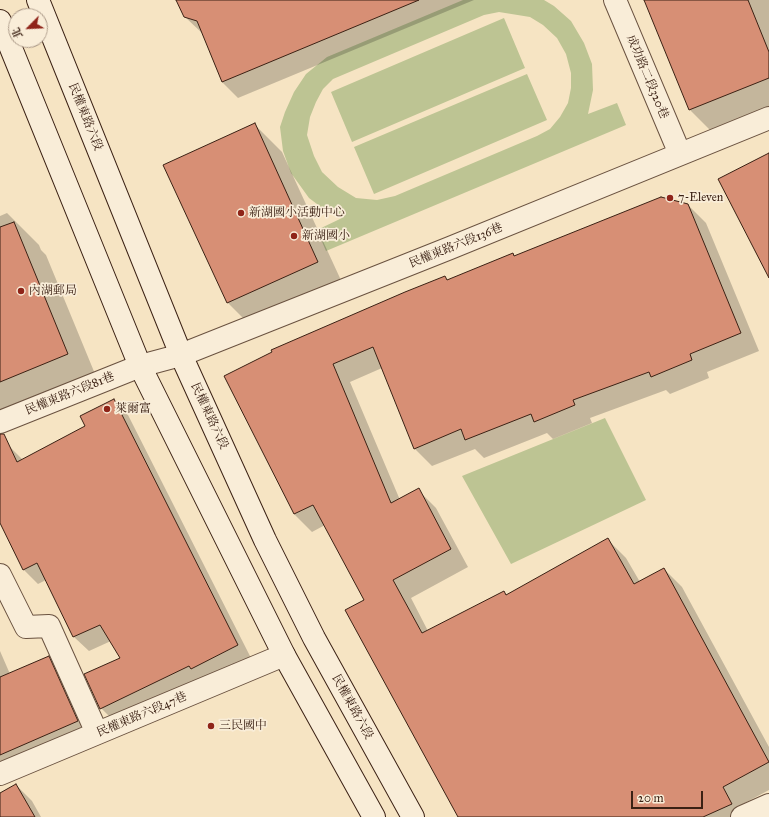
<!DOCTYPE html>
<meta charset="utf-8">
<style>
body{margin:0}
#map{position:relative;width:769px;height:817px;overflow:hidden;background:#f6e4c3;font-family:"IM FELL Great Primer","Noto Serif TC",serif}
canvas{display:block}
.north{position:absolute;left:8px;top:8px;width:40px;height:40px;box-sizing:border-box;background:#f9edd8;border:1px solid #ad9b8a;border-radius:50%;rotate:246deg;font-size:11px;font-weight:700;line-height:16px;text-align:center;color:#3b2114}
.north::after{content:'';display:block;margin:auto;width:14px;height:18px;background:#8f2418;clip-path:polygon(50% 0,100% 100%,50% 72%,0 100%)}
.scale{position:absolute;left:631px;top:791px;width:72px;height:18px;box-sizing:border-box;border:2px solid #3b2114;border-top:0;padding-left:5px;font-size:12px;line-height:14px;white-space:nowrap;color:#3b2114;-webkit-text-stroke:3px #f9edd8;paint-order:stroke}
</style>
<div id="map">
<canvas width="769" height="817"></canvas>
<div class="north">北</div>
<div class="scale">20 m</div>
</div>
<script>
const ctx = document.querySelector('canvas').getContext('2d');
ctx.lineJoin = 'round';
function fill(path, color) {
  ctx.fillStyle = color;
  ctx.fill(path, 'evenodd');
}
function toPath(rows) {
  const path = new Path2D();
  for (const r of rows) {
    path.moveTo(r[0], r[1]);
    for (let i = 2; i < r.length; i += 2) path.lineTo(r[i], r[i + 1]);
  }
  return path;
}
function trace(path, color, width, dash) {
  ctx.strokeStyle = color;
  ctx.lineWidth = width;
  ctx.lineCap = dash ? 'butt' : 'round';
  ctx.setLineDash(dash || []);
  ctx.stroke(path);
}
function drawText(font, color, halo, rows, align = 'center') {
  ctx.font = font + ' "IM FELL Great Primer","Noto Serif TC",serif';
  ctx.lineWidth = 3.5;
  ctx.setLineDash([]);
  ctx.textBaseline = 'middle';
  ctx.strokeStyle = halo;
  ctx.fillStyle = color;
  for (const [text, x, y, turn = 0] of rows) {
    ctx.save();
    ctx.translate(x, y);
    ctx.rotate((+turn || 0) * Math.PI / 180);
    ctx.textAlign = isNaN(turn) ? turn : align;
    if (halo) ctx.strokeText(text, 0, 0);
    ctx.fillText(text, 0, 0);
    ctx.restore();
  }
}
const green = toPath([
 [463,0,544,0,554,6,571,21,584,43,592,64,593,90,588,114,617,103,626,125,326,251,317,230,342,218,325,210,309,198,291,173,283,151,280,127,285,112,294,92,306,74,327,57],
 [499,12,530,17,543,25,557,38,566,54,571,73,571,88,568,103,560,117,550,129,537,136,395,196,377,200,356,198,338,187,322,172,314,156,307,135,310,117,316,102,323,89,333,79,484,15],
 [504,18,525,68,352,142,331,92],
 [527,74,547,120,374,194,354,147],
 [605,418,646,500,511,564,462,476]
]);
const shadow = toPath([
 [178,0,474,0,238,98,222,82,202,33,184,16],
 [646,0,769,0,769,116,717,137,690,110,645,1],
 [254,124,282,152,345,289,255,330,228,303],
 [688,205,706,223,759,351,707,372,709,378,670,394,666,390,590,418,592,423,553,439,547,433,484,458,475,449,432,466,414,448,382,368,350,382,400,500,418,490,436,508,468,567,411,598,428,631,504,592,507,595,608,540,626,558,640,582,664,569,682,587,769,747,769,790,741,805,746,817,459,817,366,600,325,525,312,532,294,514,225,376,445,278,448,280,512,254,515,256],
 [7,213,39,245,41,250,46,255,100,386,0,426,0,216],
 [113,401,128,415,252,660,115,722,101,708,121,658,111,641,89,651,74,637,46,580,38,584,23,569,0,520,0,450,9,446,23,460,87,426],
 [0,651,10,674,49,657,65,674,93,737,0,778],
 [16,785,32,801,41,817,0,817,0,794]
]);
const building = toPath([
 [176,0,419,0,222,82,197,21,184,17,176,0],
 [644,0,748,0,769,52,769,78,689,110,644,0],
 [255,123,318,262,227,303,163,165,255,123],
 [769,153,769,278,718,179,769,153],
 [661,197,688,204,741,333,690,354,692,360,651,377,649,372,573,400,575,405,534,422,531,414,465,440,461,429,414,449,373,347,333,364,391,503,419,488,451,549,393,580,422,633,504,591,506,595,608,538,634,584,664,568,769,762,723,787,732,804,703,817,458,817,345,610,364,600,313,505,294,514,224,376,272,352,271,350,405,292,445,276,447,280,513,253,514,256,661,197],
 [14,222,68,354,0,382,0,227,14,222],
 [114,399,238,645,191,669,189,666,100,709,84,674,120,658,100,625,73,637,37,563,23,570,0,523,0,434,4,434,17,462,85,426,80,416,114,399],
 [49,656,78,721,0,755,0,677,49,656],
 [16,784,35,817,0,817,0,793,16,784]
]);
const minor = toPath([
 [615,0,680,154],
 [0,422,140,366,181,355,450,248,769,118],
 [0,575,26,627,49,626,97,733],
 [0,774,284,655],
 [742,817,769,805]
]);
const secondary = toPath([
 [38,0,181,355,265,540,314,638,413,817],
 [0,21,140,366,284,655,374,817]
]);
const markers = [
 [670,198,4,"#8f2418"],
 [241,213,4,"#8f2418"],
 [294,236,4,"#8f2418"],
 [21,291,4,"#8f2418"],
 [107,409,4,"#8f2418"],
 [211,726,4,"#8f2418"]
];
const streetNames = [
 ["成功路二段320巷",647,77,67],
 ["民權東路六段",85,117,68],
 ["民權東路六段136巷",456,246,-22],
 ["民權東路六段81巷",70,394,-22],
 ["民權東路六段",209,416,65],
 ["民權東路六段",352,707,61],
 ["民權東路六段47巷",142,715,-23]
];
const poiNames = [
 ["7-Eleven",678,198],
 ["新湖國小活動中心",249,213],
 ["新湖國小",302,236],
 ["內湖郵局",29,291],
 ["萊爾富",115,409],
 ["三民國中",219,726]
];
fill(green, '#bdc493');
fill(shadow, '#0003');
fill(building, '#d78f75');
trace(building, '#3b2114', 1);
trace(minor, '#6a5240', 24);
trace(secondary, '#3b2114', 24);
trace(minor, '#f9edd8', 22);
trace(secondary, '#f9edd8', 22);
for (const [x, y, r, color] of markers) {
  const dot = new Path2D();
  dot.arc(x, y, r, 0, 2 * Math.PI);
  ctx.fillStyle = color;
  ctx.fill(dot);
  trace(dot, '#f9edd8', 1.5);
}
drawText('12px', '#3b2114', '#f9edd8', streetNames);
drawText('12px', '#3b2114', '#f9edd8', poiNames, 'left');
</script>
